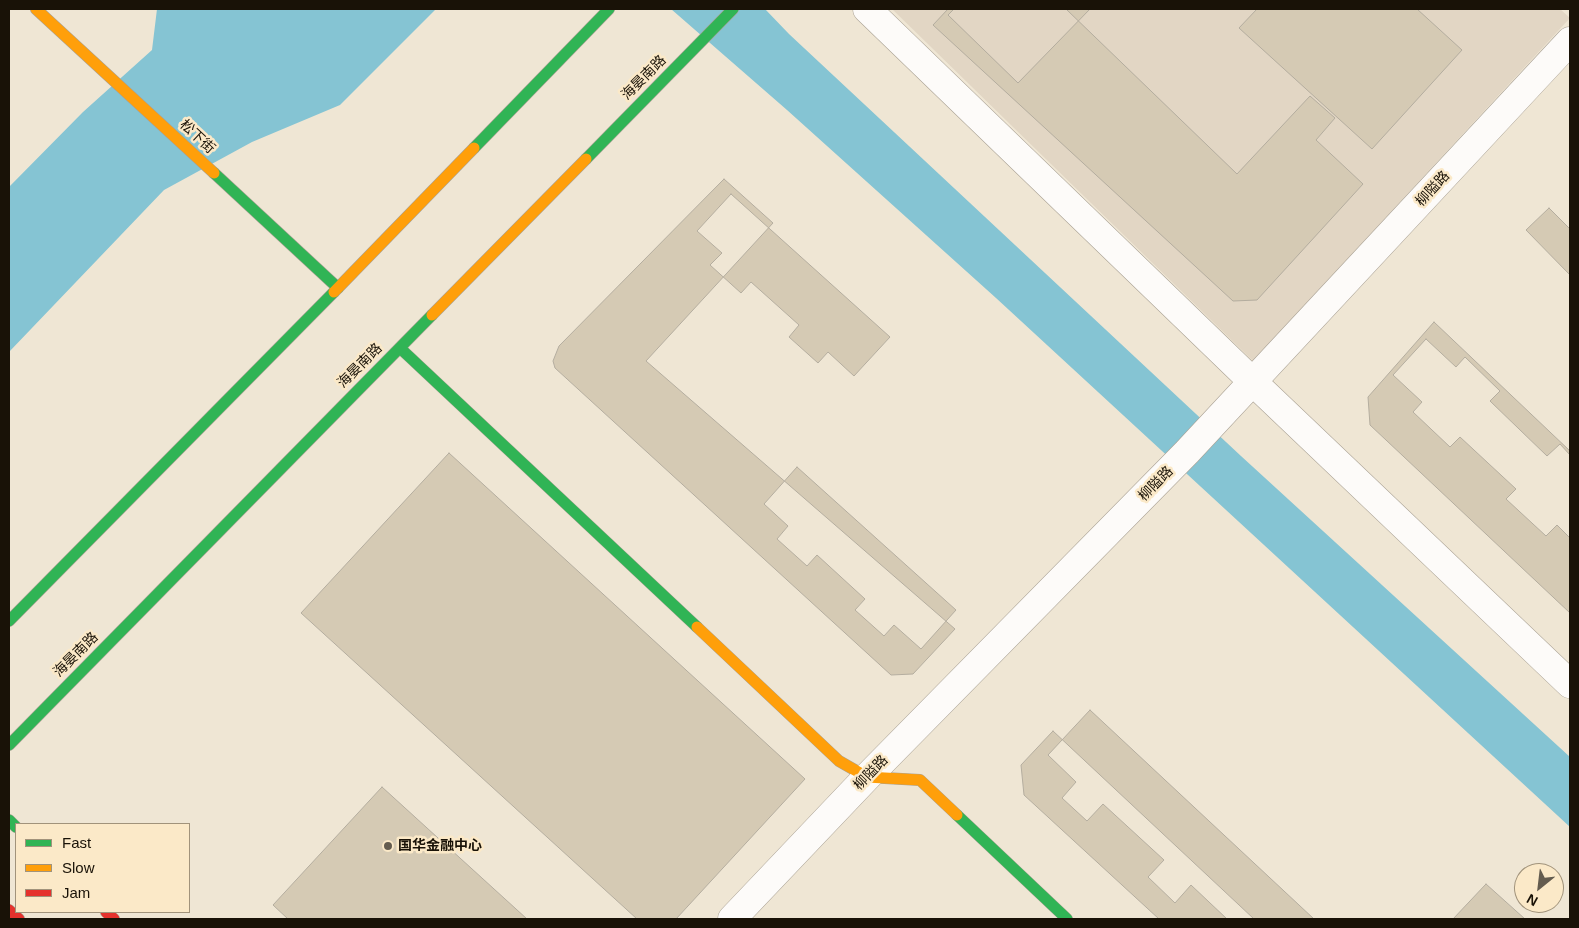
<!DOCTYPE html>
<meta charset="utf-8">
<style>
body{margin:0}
#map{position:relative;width:1579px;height:928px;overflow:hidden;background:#efe6d4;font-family:Arial,sans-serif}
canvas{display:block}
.frame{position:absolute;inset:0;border:10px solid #191207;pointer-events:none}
.legend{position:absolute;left:15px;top:823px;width:175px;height:90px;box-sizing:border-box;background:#fbe9c8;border:1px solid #a1937b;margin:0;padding:6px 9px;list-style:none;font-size:15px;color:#191207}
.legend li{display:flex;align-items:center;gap:10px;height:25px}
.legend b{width:25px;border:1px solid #a1937b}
.north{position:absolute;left:1514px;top:863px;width:50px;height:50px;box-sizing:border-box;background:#fbe9c8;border:1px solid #a1937b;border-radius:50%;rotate:209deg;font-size:14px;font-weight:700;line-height:20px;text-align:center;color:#191207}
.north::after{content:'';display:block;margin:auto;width:18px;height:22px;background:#645c4f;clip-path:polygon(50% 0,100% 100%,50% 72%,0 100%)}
</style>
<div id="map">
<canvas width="1579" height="928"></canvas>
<div class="frame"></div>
<ul class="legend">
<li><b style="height:6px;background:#30b455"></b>Fast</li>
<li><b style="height:6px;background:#ff9f0a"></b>Slow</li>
<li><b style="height:6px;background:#e5322d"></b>Jam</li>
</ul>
<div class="north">N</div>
</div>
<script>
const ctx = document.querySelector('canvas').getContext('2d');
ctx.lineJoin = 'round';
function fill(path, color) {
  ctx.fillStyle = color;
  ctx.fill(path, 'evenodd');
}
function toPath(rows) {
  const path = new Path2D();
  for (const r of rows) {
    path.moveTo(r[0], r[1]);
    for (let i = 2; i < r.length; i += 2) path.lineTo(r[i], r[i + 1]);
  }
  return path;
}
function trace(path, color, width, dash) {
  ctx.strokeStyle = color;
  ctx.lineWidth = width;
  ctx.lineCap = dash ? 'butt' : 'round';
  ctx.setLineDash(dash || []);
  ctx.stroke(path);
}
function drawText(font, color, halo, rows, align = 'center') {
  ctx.font = font + ' Arial,"Noto Sans SC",sans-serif';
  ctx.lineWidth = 5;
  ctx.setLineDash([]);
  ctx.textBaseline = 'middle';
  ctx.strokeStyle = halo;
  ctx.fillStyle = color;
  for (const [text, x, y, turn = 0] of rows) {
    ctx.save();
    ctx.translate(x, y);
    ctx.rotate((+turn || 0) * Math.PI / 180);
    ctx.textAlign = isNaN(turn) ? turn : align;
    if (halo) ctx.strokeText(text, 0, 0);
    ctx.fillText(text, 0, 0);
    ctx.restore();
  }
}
const commercial = toPath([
 [892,9,1560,9,1570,18,1253,361]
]);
const water = toPath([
 [157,9,436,9,340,105,252,142,164,190,9,352,9,187,83,112,152,50],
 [671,9,765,9,789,34,1241,456,1570,757,1570,827,996,298,787,110]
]);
const building = toPath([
 [948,9,1066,9,1237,174,1310,96,1335,118,1316,140,1363,184,1257,300,1233,301,933,25,948,9],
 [954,9,1090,9,1018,83,948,15,954,9],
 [1257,9,1417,9,1462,50,1372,149,1239,28,1257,9],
 [724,179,773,223,646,361,955,629,913,674,891,675,555,368,553,361,559,346,724,179],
 [731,194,890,337,854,376,828,352,818,363,789,337,799,325,751,282,741,293,710,265,722,253,697,231,731,194],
 [1549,208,1570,229,1570,275,1526,230,1549,208],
 [1434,322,1570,451,1570,613,1370,425,1368,397,1434,322],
 [1426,339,1456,367,1465,357,1500,391,1490,401,1547,456,1560,444,1570,455,1570,538,1557,525,1546,536,1506,499,1516,489,1460,437,1450,447,1413,412,1422,402,1393,375,1426,339],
 [449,453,805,779,676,919,637,919,301,613,449,453],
 [797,467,956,610,921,649,894,625,884,636,855,610,865,599,817,555,807,566,777,539,788,526,764,504,797,467],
 [1090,710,1314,919,1227,919,1191,885,1175,903,1148,877,1164,860,1103,804,1087,821,1062,798,1076,782,1048,755,1090,710],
 [1053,731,1254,919,1159,919,1024,795,1021,765,1053,731],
 [382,787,527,919,288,919,273,905,382,787],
 [1486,884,1525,919,1453,919,1486,884]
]);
const street = toPath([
 [867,9,1253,382,1570,684],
 [732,919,867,777,1187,452,1570,41]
]);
const fast = toPath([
 [474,148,609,9],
 [586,159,733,9],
 [214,173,338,288],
 [400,348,697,627],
 [9,621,334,292],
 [9,745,432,315],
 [957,815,1067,919],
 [9,820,16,827]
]);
const slow = toPath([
 [36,9,214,173],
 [334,292,474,148],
 [432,315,586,159],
 [697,627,839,761,867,777,920,780,957,815]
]);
const jam = toPath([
 [9,910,19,919],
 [106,912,114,919]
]);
const markers = [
 [388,846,5,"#645c4f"]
];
const streetNames = [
 ["海晏南路",644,78,-45],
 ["松下街",197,137,43],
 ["柳隘路",1433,189,-47],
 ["海晏南路",360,366,-45],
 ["柳隘路",1156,484,-45],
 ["海晏南路",76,655,-45],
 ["柳隘路",871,773,-46]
];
const poiNames = [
 ["国华金融中心",398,846]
];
fill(commercial, '#e2d6c4');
fill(water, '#85c4d3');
fill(building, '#d5cab4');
trace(building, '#b4ad9f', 1);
trace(street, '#a9a194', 29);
trace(fast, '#a9a194', 12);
trace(slow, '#a9a194', 12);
trace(jam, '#a9a194', 12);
trace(street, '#fdfbf9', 28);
trace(fast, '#30b455', 11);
trace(slow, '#ff9f0a', 11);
trace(jam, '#e5322d', 11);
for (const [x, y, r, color] of markers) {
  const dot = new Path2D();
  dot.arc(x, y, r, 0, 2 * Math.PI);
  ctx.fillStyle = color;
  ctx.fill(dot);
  trace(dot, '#fbe9c8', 2);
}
drawText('14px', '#191207', '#fbe9c8', streetNames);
drawText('bold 14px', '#191207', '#fbe9c8', poiNames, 'left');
</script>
